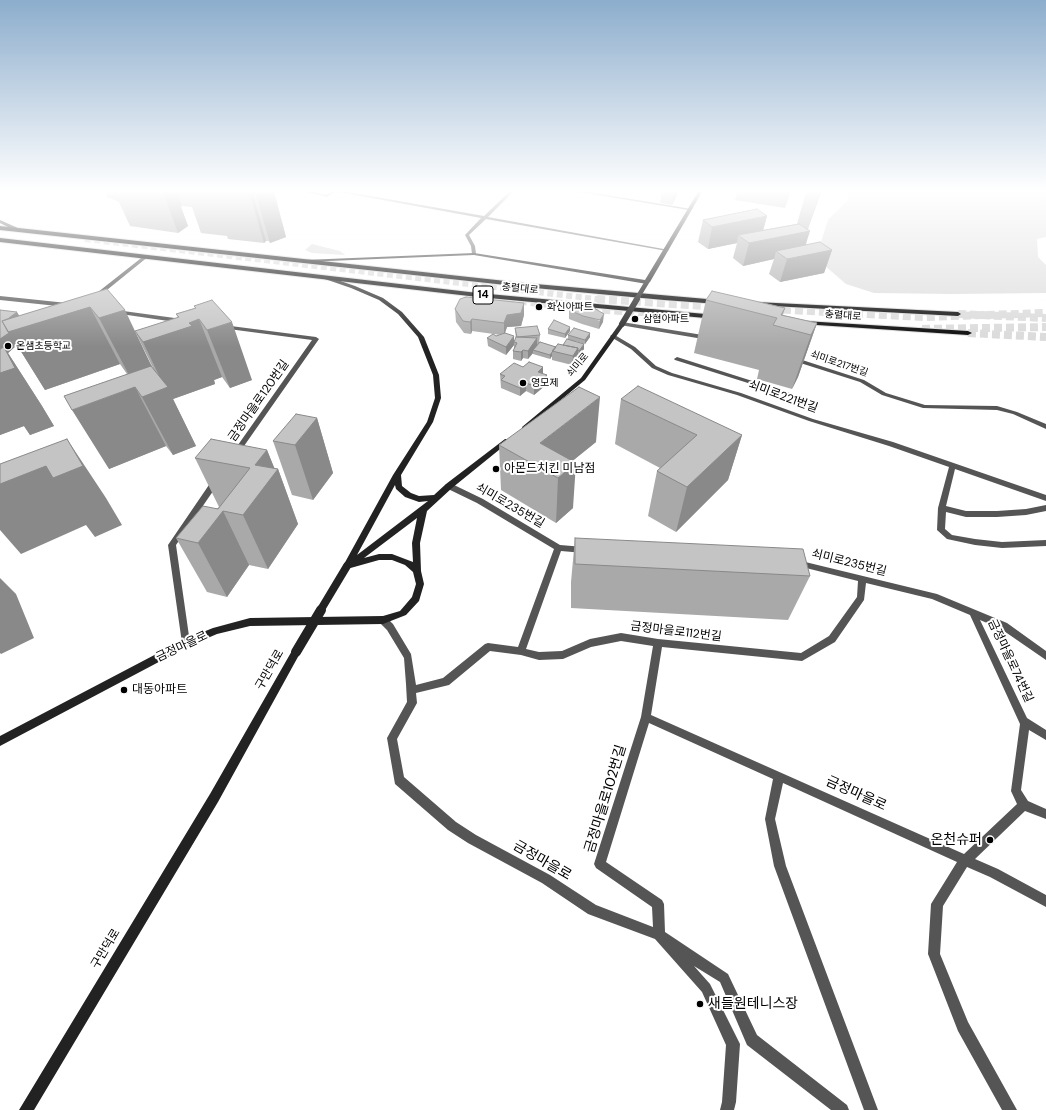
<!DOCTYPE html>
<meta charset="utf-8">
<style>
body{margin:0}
canvas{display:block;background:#fff}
</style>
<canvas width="1046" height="1110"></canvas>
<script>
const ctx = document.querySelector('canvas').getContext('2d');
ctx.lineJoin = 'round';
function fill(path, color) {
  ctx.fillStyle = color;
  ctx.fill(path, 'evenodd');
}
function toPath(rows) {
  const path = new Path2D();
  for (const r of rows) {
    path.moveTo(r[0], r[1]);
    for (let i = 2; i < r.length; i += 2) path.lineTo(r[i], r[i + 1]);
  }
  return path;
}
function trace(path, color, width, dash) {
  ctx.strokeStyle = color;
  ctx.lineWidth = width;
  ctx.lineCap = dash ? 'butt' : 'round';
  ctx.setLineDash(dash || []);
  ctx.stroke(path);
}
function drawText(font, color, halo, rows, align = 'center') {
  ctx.font = font + ' "DM Sans","Noto Sans KR",sans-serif';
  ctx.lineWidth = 4;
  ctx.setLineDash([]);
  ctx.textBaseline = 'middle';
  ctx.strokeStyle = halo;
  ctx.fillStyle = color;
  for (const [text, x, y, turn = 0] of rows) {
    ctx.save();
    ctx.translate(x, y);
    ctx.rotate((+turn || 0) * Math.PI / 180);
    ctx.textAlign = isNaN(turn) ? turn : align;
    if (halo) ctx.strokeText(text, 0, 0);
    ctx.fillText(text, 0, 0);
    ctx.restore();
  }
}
const green = toPath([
 [848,192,1046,192,1046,237,1037,239,1038,257,1046,265,1046,293,953,294,874,293,846,284,824,265,821,242,828,220,848,200],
 [312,244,340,251,345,255,312,253,305,250]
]);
const primaryTunnel = toPath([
 [958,314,1046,318],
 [968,333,1046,337]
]);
const trunkTunnelFar1 = toPath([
 [85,239,605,300],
 [503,299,515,300]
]);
const trunkTunnel = toPath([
 [507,299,588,309,657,313],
 [597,299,720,307],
 [771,309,924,317,1046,313],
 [922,329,1046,327]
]);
const minor = toPath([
 [306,192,314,192,326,195,331,192,336,192,327,197,306,192],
 [339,192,348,192,484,216,509,192,513,192,488,217,669,250,667,251,486,219,469,235,475,246,476,254,474,255,472,254,471,246,465,235,481,218,339,192],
 [579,192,589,192,691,209,689,210,579,192],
 [145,255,149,256,97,298,93,298,93,296,145,255],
 [0,296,67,303,70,305,67,307,0,300,0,296],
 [116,310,182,319,185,321,182,323,114,313,114,311,116,310],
 [622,322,709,336,712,338,709,340,620,325,619,324,622,322],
 [223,325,316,337,319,339,237,456,233,456,232,454,233,452,312,340,221,328,221,326,223,325],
 [613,334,635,347,656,366,672,373,741,393,813,419,893,442,1046,495,1046,501,955,469,946,506,966,511,997,511,1026,509,1046,505,1046,511,1026,515,997,517,966,517,946,512,945,529,952,535,975,539,1002,542,1046,540,1046,546,1002,548,975,545,947,539,937,530,938,508,949,467,889,446,809,421,737,395,668,375,652,368,631,349,611,337,610,336,613,334],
 [677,357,790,393,791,394,788,396,786,395,675,360,674,359,677,357],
 [793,357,864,380,886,393,925,405,997,406,1017,412,1046,424,1046,429,1013,414,997,410,923,408,882,395,860,382,791,360,790,359,793,357],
 [213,479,216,479,220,481,176,545,190,643,189,646,186,647,183,646,182,643,168,545,213,479],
 [446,484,452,484,483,499,560,545,584,547,588,550,584,553,561,551,526,649,539,652,562,651,590,639,621,633,658,639,801,653,829,636,857,597,858,581,794,565,793,563,794,561,797,560,937,594,1007,623,1046,651,1046,660,1001,629,980,620,1027,718,1046,730,1046,740,1029,730,1021,790,1028,801,1046,809,1046,819,1025,811,975,859,998,869,1046,895,1046,907,990,877,967,867,943,906,940,954,968,1022,1017,1110,1002,1110,958,1031,928,954,931,904,957,862,783,783,775,819,786,866,878,1110,864,1110,774,866,765,819,773,779,649,723,606,862,662,900,664,904,665,932,728,974,757,1035,847,1105,849,1110,831,1110,747,1045,720,982,694,966,710,984,740,1044,736,1102,734,1110,720,1110,722,1102,726,1045,702,992,655,939,588,914,542,883,468,843,448,830,395,784,387,738,407,702,406,684,404,658,387,630,380,623,379,620,380,617,383,616,386,617,393,624,411,654,416,685,443,678,485,644,488,643,518,647,554,549,477,503,446,488,445,486,446,484],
 [866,583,932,599,970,615,1020,724,1011,791,1017,804,964,854,651,715,662,647,802,661,835,642,864,600,866,583],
 [621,641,653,646,641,717,594,864,596,868,652,907,653,927,596,905,550,875,476,835,456,822,404,777,397,739,417,703,416,693,449,685,490,651,521,655,539,660,563,659,591,647,621,641]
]);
const secondary = toPath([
 [698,192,702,192,650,282,647,284,474,255,304,262,302,261,304,260,474,253,645,280,698,192],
 [0,220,20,229,20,230,16,231,0,223,0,220],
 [322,276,326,276,355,286,383,298,402,312,424,337,439,375,441,398,433,422,401,475,402,486,411,493,419,496,434,495,446,484,505,439,507,439,510,441,452,488,427,511,420,543,421,571,424,584,419,601,406,615,383,624,250,626,217,634,189,646,0,746,0,736,183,640,213,628,250,618,383,616,400,611,412,597,416,584,413,572,405,565,392,560,379,560,347,569,344,568,343,566,393,475,427,422,435,398,433,375,418,337,398,314,379,300,351,288,322,278,322,276],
 [395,485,396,489,405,497,419,502,428,501,357,555,395,485],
 [417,518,412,543,413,562,392,554,379,554,364,558,417,518],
 [620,323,625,324,585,380,526,429,522,429,522,427,581,378,620,323],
 [296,648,299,649,301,652,299,655,218,802,34,1110,19,1110,210,794,293,649,296,648]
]);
const primary = toPath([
 [0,226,524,283,718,300,721,302,718,304,664,300,524,287,0,230,0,226],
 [0,238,478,293,716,315,719,317,716,319,478,297,0,242,0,238],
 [756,302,958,312,961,314,958,316,754,305,754,303,756,302],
 [804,321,968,331,972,333,968,335,802,324,802,322,804,321]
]);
const secondaryBridgeFar3 = toPath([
 [636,300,647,282]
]);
const secondaryBridgeFar2 = toPath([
 [622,324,637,299]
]);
const secondaryBridgeFar1 = toPath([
 [320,611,347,566]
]);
const secondaryBridge = toPath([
 [296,652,321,610]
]);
const wall = toPath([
 [105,192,274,192,286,237,270,243,269,241,266,241,264,243,228,239,227,236,201,233,192,207,182,206,181,207,188,226,178,233,130,226,119,202,107,197],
 [662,192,677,192,676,197,672,205,660,203],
 [737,192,790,192,787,202,785,208,735,200],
 [806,192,821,192,808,229,806,245,832,250,824,273,780,282,769,274,774,259,743,266,733,258,737,243,708,249,698,242,703,220,767,216,763,230,797,224],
 [107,289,154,370,135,331,178,318,176,314,195,308,194,306,252,380,230,388,222,377,214,380,215,384,173,399,196,446,173,455,166,446,109,469,127,374,120,364,45,390,17,345,8,353,42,406,54,426,30,435,24,426,0,435,0,310,19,316],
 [706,300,785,308,783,315,817,323,798,377,792,389,757,379,759,370,694,353],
 [524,303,524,315,521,326,507,327,505,333,514,336,514,342,516,339,515,328,540,335,539,343,556,347,563,345,568,339,568,335,590,333,590,337,585,344,575,341,584,349,579,355,578,355,578,357,572,365,552,360,552,356,550,359,533,354,533,353,528,359,523,358,521,361,513,359,513,351,514,349,514,345,506,355,488,346,487,338,501,335,472,331,471,334,464,333,456,322,455,309],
 [569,310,603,322,599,329,582,324,569,319],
 [548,329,570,331,565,338,548,334],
 [523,367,543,367,543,374,547,375,547,384,534,395,526,391,520,396,501,388,500,374],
 [621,399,742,435,728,480,676,532,648,516,657,471,660,468,615,444],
 [317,418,333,473,313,500,292,495,273,441],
 [596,442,572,461,573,508,556,523,501,490,499,445],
 [267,450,274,468,278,469,298,524,268,569,249,565,227,597,207,592,176,538,219,507,195,458],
 [575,538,810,576,788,620,571,608,571,582]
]);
const shadedWall = toPath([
 [163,192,177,192,182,206,181,207,188,226,178,233],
 [267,192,274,192,286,237,270,243,256,195],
 [674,192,677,192,676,197,672,205],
 [789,192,790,192,787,202,785,208],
 [820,192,821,192,807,231],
 [253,193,266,241,264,243,250,195],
 [767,216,761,238,738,235,737,243,708,249,712,227],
 [810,231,803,253,776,251,774,259,743,266,749,243],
 [832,250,824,273,780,282,787,259],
 [524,303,524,315,521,326,507,327,504,335,504,323,507,315],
 [90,307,120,364,45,390,17,345,8,353,42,406,54,426,30,435,24,426,0,435,0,339,9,318,17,312,23,322],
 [125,310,152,367,129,375,99,318],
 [604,314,603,322,599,329,600,320],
 [199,319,222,377,214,380,215,384,173,399,196,446,173,455,142,397,165,388,143,342,189,323],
 [472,319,472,331,471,334,470,322],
 [232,322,252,380,230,388,207,330],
 [817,323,798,377,792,389,811,335],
 [570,327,570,331,565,338,565,334],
 [590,333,590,337,585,344,585,340],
 [514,336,514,345,506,355,506,347],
 [537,338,537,347,533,350,533,353,528,359,528,351],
 [584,344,584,349,579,355,579,351],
 [578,348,578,357,572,365,573,356],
 [523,350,523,358,521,361,521,352],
 [552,352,552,356,550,359,550,355],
 [543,367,543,375,538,372],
 [547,375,547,384,534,395,534,386],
 [526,383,526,391,520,396,520,388],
 [135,387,166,446,109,469,72,410],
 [600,397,596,442,554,476,540,443],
 [317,418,333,473,313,500,295,445],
 [742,435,728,480,676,532,687,487],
 [67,439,106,498,122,525,95,537,86,525,21,554,0,530,0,484],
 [267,450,276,472,278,469,298,524,268,569,243,515,255,465],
 [576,463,573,508,556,523,558,478],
 [223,511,249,565,227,597,198,543],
 [0,578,16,594,34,638,1,654,0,653]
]);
const building = toPath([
 [220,192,267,192,256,195,256,193,253,193,250,195,220,192],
 [757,209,767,216,712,227,703,220,757,209],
 [799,224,810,231,749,243,738,235,799,224],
 [820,242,832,250,787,259,776,251,820,242],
 [107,289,125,310,99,318,90,307,8,332,2,321,107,289],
 [712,291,785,308,781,315,817,323,811,335,773,325,777,318,706,300,712,291],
 [466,297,524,303,521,313,507,315,504,323,472,319,470,322,463,321,455,309,460,299,466,297],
 [212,300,232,322,207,330,199,319,189,323,192,326,143,342,135,331,179,317,176,314,196,308,194,306,212,300],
 [573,306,594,308,604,314,600,320,583,316,569,310,573,306],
 [0,310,17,312,9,318,10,318,2,321,9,333,0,339,0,310],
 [554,320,570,327,565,334,548,329,554,320],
 [537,326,540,335,517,337,515,328,537,326],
 [574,328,590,333,585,340,568,335,574,328],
 [505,333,514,336,506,347,487,338,493,334,496,336,505,333],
 [516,337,537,338,528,351,523,350,521,352,513,351,517,343,514,342,516,337],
 [567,339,584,344,579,351,578,350,578,348,563,345,567,339],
 [540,342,556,347,550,355,533,350,540,342],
 [558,344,578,348,573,356,552,351,558,344],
 [4,347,15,368,0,373,0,349,4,347],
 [529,362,543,367,538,372,547,375,534,386,526,383,520,388,501,380,505,376,500,374,514,363,523,367,529,362],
 [151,366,168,387,142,397,135,387,72,410,64,396,151,366],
 [638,386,742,435,687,487,657,471,697,435,621,399,638,386],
 [579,387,600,397,540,443,576,463,558,478,499,445,579,387],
 [296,414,317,418,295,445,273,441,296,414],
 [67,439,83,466,53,478,46,466,0,484,0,464,67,439],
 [211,439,267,450,255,465,278,469,243,515,223,511,198,543,176,538,203,506,218,509,250,468,195,458,211,439],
 [575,538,803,549,810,576,575,564,575,538]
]);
const markers = [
 [539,307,4,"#000"],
 [635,319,4,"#000"],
 [8,346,4,"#000"],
 [523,383,4,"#000"],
 [496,469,4,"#000"],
 [124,690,4,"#000"],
 [990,840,4,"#000"],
 [700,1004,4,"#000"]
];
const farStreetnames = [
 ["충렬대로",520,289,6],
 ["충렬대로",843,316,4],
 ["쇠미로217번길",839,364,19],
 ["쇠미로",578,365,-50]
];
const farPoinames = [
 ["화신아파트",547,307],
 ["삼협아파트",643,319],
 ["온샘초등학교",16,346],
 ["영모제",531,383]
];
const shields = [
 [483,295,20]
];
const shieldNames = [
 ["14",483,295]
];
const streetNames = [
 ["쇠미로221번길",783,397,20],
 ["금정마을로120번길",259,401,-55],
 ["쇠미로235번길",510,506,30],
 ["쇠미로235번길",849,563,14],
 ["금정마을로112번길",676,632,7],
 ["금정마을로",182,647,-25],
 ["금정마을로74번길",1010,661,65],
 ["구만덕로",270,670,-60],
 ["구만덕로",106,949,-59]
];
const poiNames = [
 ["아몬드치킨 미남점",504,469],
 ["대동아파트",132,690]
];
const nearStreetnames = [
 ["금정마을로",856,794,24],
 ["금정마을로102번길",606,799,-73],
 ["금정마을로",542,861,30]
];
const nearPoinames = [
 ["온천슈퍼",982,840],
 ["새들원테니스장",708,1004,"left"]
];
fill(green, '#dcdcdc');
trace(primaryTunnel, '#d9d9d9', 8, [8, 4]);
trace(trunkTunnelFar1, '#d9d9d9', 6, [6, 3.5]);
trace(trunkTunnel, '#d9d9d9', 8, [8, 4]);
trace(primary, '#dbdbdb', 2);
fill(minor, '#555');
fill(secondary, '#222');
fill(primary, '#000');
trace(secondaryBridgeFar3, '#222', 4.5);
trace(secondaryBridgeFar2, '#222', 6);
trace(secondaryBridgeFar1, '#222', 8);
trace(secondaryBridge, '#222', 10);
fill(wall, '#a9a9a9');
fill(shadedWall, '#898989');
fill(building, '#c4c4c4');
trace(building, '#898989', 1);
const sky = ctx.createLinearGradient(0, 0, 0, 347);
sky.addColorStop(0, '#8cadcc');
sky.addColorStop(0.55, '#fff');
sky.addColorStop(1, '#ffffff00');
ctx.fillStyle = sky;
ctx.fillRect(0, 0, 1046, 347);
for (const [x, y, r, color] of markers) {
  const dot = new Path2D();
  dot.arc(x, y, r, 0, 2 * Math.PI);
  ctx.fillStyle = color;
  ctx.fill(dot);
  trace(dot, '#fff', 1.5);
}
drawText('10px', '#000', '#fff', farStreetnames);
drawText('10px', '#000', '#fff', farPoinames, 'left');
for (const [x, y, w] of shields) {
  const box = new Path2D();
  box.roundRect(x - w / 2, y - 9, w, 18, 3);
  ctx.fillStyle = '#fff';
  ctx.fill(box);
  trace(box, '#000', 1);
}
drawText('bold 11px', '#000', null, shieldNames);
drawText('12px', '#000', '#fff', streetNames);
drawText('12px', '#000', '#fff', poiNames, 'left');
drawText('14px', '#000', '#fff', nearStreetnames);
drawText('14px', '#000', '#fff', nearPoinames, 'right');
</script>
